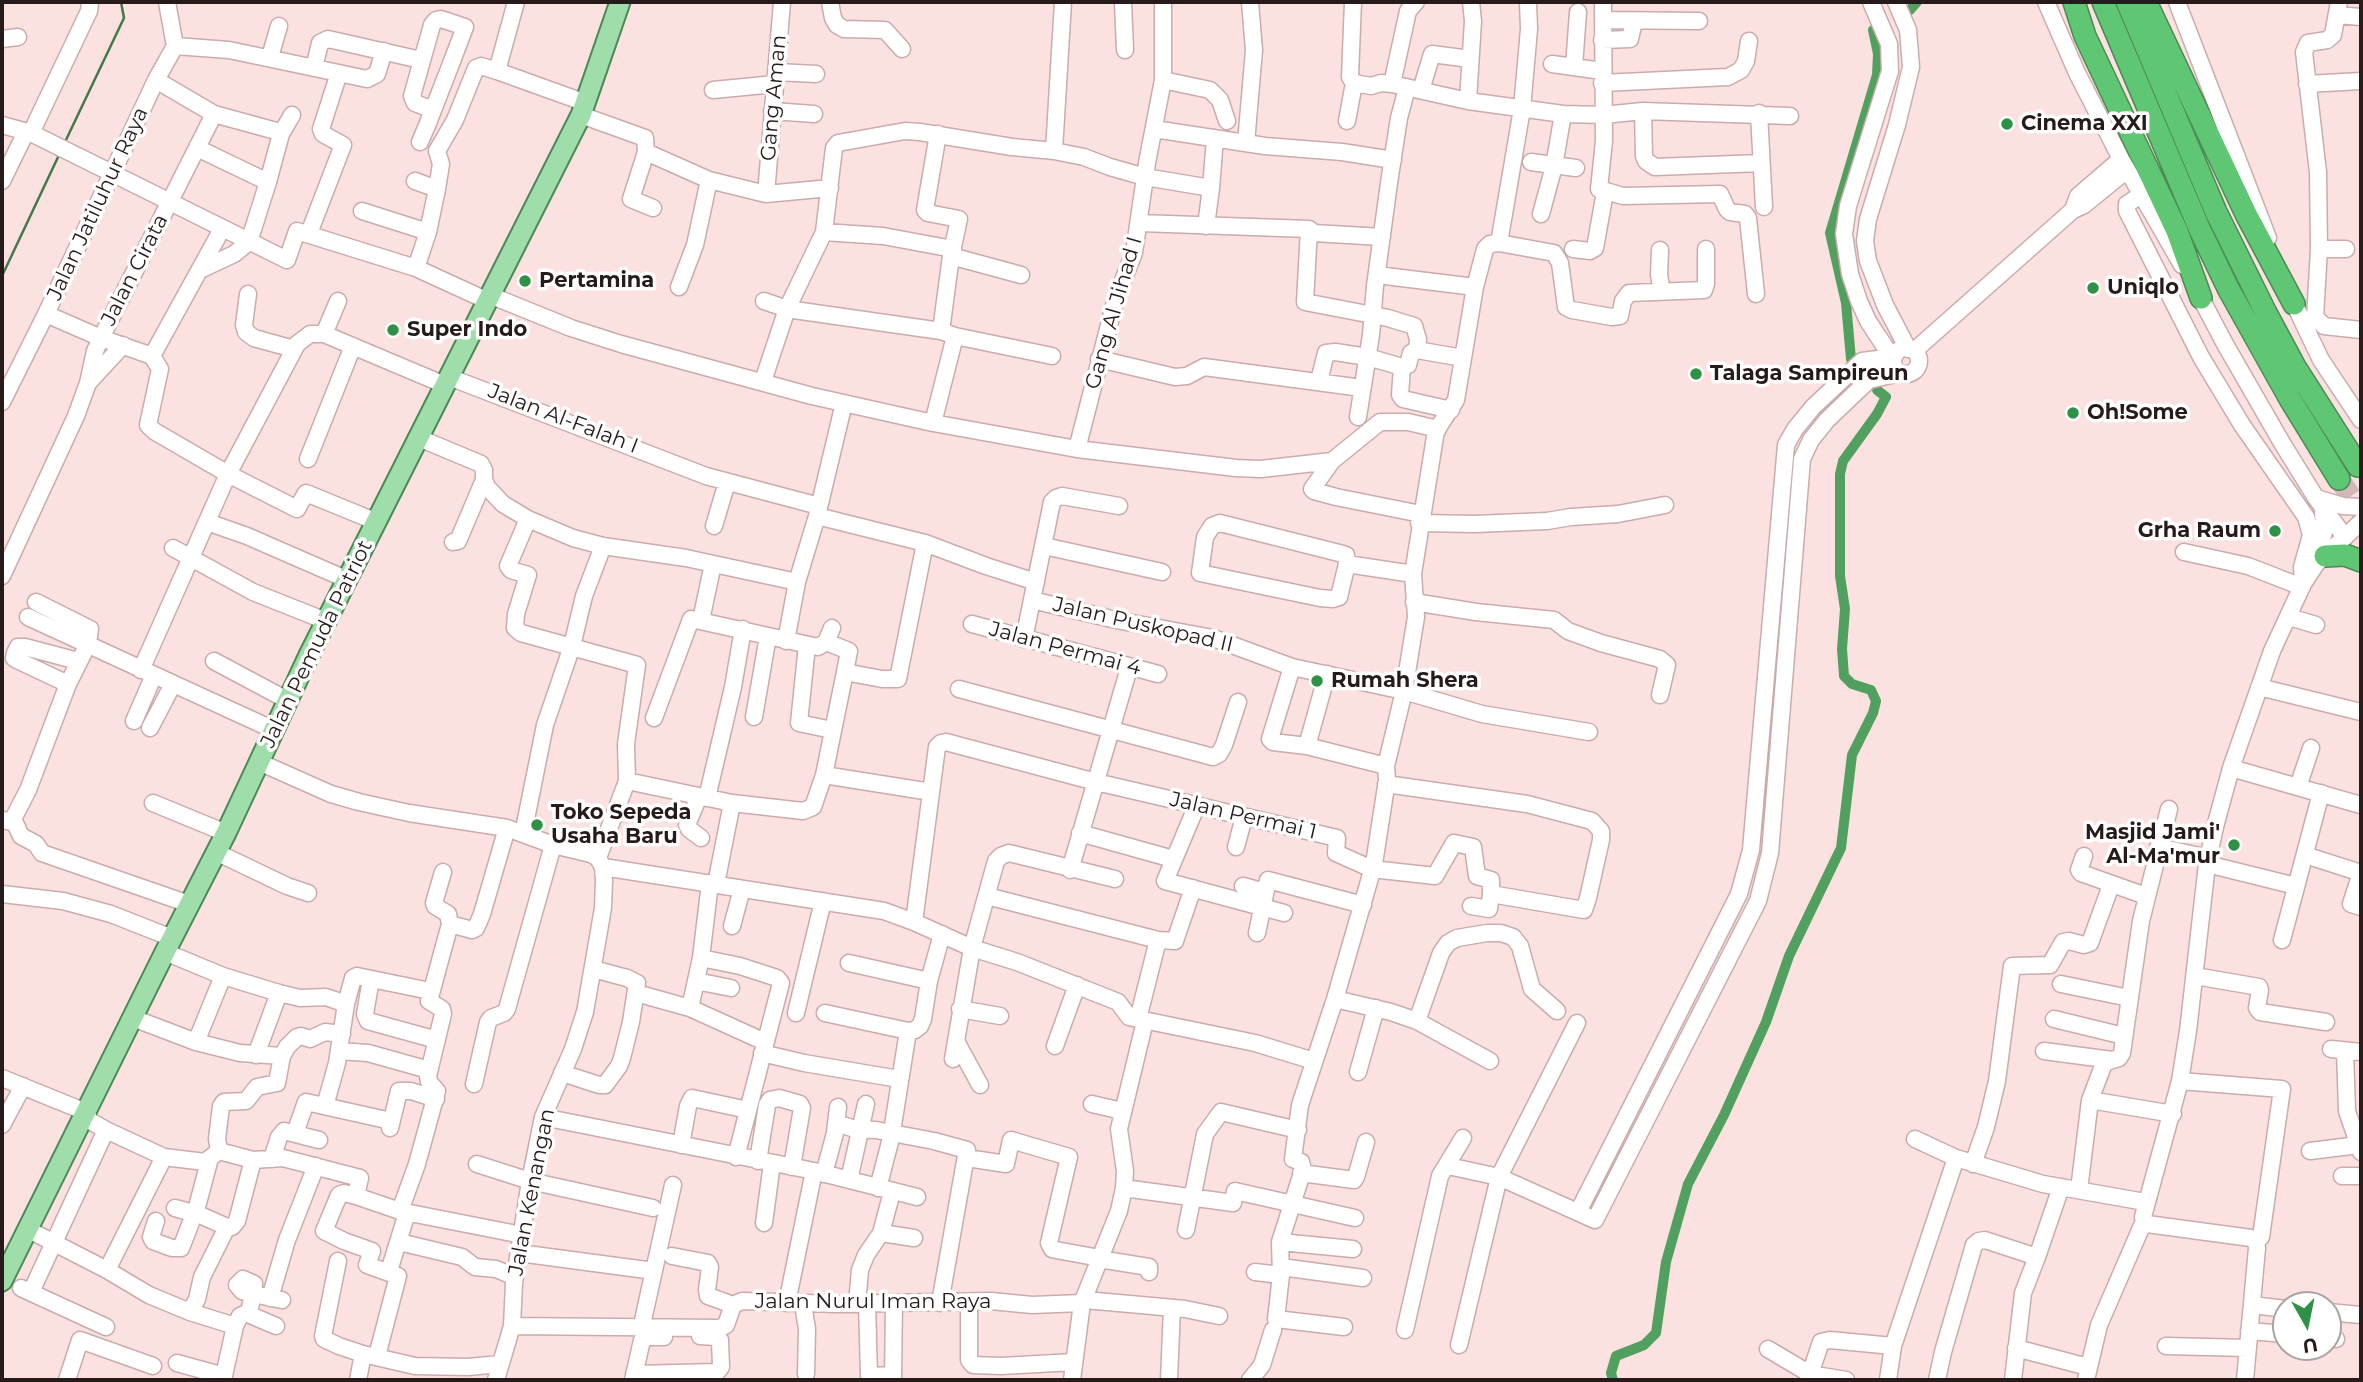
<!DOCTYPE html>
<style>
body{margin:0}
#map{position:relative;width:2363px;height:1382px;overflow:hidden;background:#fbe1e0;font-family:Montserrat,sans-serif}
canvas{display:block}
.frame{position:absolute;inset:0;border:4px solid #261a1a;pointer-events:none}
.north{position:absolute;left:2272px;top:1291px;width:70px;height:70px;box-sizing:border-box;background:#fff;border:2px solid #a8a3a3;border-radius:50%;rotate:171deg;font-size:19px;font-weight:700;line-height:28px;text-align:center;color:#261a1a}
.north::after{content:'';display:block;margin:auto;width:24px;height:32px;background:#2e9146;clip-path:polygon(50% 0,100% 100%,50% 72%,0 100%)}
</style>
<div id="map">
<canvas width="2363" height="1382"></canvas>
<div class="frame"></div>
<div class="north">U</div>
</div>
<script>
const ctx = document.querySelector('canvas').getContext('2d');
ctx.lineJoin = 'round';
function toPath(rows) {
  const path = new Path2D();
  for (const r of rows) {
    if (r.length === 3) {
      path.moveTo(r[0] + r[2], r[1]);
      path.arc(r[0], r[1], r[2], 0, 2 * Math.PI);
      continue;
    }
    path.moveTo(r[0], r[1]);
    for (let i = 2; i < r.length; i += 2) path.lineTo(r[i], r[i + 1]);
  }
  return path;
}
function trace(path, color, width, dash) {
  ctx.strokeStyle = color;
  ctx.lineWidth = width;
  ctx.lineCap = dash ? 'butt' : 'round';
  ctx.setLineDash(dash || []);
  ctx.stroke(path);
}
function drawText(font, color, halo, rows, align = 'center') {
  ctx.font = font + ' Montserrat,sans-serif';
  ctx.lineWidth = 7;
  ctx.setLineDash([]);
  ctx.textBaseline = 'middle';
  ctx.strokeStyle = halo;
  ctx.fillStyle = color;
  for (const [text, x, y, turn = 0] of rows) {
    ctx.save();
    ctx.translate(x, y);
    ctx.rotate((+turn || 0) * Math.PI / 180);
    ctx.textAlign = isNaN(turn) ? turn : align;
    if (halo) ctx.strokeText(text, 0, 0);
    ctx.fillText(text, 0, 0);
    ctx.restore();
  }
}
const stream = toPath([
 [65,142,124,18,121,2],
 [2,276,59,155]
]);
const canal = toPath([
 [1910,10,1917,2],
 [1851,359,1846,303,1830,233,1877,75,1878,54,1873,30,1878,27],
 [1613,1380,1611,1373,1616,1356,1644,1345,1656,1333,1666,1262,1688,1184,1724,1115,1766,1022,1789,956,1841,848,1852,755,1873,713,1876,701,1871,690,1852,684,1844,676,1842,649,1845,609,1840,576,1840,474,1843,461,1877,414,1886,397,1877,390]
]);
const highwayTunnel = toPath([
 [2339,479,2361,511]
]);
const minor = toPath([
 [830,2,833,18,837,25,844,29,885,30,902,49],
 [1123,2,1125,50],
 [1353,2,1350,77,1354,83,1371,86,1381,83,1392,84,1468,101,1563,114,1603,115,1643,111,1790,116],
 [1603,2,1604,141,1599,189,1623,196,1720,194,1727,209,1730,212,1745,214,1748,218,1756,294],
 [1871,2,1889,44,1890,71,1848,206,1844,234,1850,274,1859,301,1868,321,1887,350,1895,355],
 [1896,2,1908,30,1911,67,1897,125,1868,219,1865,241,1868,261,1885,305,1908,349],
 [2046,2,2077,73,2121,159,2182,265],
 [2177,2,2268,238],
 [2339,2,2333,35,2327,40,2308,43,2304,52,2318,172,2319,249,2315,317,2324,326,2361,330],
 [2337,15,2361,17],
 [1603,20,1699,21],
 [2,39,18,37],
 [1602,40,1630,39,1634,21],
 [175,46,229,50,367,79,377,74,384,51],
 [270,57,279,26],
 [1552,64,1602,71],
 [1574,67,1578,12],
 [314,68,320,43,328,39,421,60],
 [497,71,516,2],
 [777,72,816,74],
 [156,80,214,114],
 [1163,80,1210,90,1220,100,1227,121],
 [1602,83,1728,77,1741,70,1746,61,1749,41],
 [1392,84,1408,11,1416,2],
 [2307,84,2361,81],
 [713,90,775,84],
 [1421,90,1432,54,1470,59],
 [1468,101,1473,21,1471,2],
 [772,111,814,114],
 [1643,111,1644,156,1646,161,1655,167,1761,163],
 [1759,113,1764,207],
 [581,115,645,138,646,152],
 [1347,121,1354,83],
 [2,125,31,133,287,260,297,231,416,268,488,301],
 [1154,129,1265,146,1342,152,1393,160],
 [31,133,89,11,90,2],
 [938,134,925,210,928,213,959,219,951,256,941,331],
 [420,142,428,123,449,69,465,27,441,19,436,20,432,25,412,96,415,103,433,110],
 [1246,143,1254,50,1250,2],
 [197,148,268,182,281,134,292,115],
 [1054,151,1063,2],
 [1531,162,1576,168],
 [2,181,26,132],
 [415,181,437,189],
 [766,194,782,2],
 [2141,195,2127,204,2127,211,2201,357,2242,425,2306,517,2311,535,2302,567,2303,582],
 [653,208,631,199,646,152,709,180],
 [2073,210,2078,196,2121,159],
 [362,211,428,232],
 [1541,214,1554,166,1563,114],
 [1140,223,1309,229,1314,233,1382,237],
 [1206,226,1211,188,1215,138],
 [311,228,343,145,323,134,321,129,339,73],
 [1309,229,1305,302,1388,318,1414,326,1418,339,1417,350],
 [824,232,883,236,953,249],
 [1499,243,1554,253,1560,263,1566,307,1572,310,1612,317,1620,316,1623,301,1629,293,1704,290,1706,284,1706,249],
 [1573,249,1590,251,1595,248,1605,192],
 [2319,249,2346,249],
 [1660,250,1659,275,1662,291],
 [951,256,1021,275],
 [416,268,428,232,437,189,441,164,437,151,455,120,476,68,481,66,497,71,586,103],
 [202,269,234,254,249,242,268,182],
 [1377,275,1475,287],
 [679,287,695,245,709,180,766,194,830,188],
 [2197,291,2225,344,2282,443,2316,498,2345,537],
 [248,294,244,325,246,332,254,338,294,349],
 [2290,295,2321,360,2361,420],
 [492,296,571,328,621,344,812,396,933,423,1077,449,1236,468,1261,469,1332,461],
 [764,301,787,309,941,331,955,336,1052,356],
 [46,314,101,338,152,356,160,369,148,425,154,431,228,474,297,509,306,493,377,522],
 [324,334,338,301],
 [1906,361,13],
 [1914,351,2073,210,2084,205,2127,170],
 [152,356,222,229],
 [1099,359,1175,377,1187,376,1204,367,1362,388],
 [449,377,706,476,819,506],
 [763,381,787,309,824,232,834,148,838,143,905,131,920,132,1012,147,1054,151,1084,157,1110,167,1145,177,1211,188],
 [1319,381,1326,353,1335,352,1368,357,1402,367],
 [88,383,123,345],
 [2,402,46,314,156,80,175,46,167,2],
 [1451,410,1403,399,1400,395,1402,367,1408,365,1411,353,1417,350,1463,358],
 [1358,417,1371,335,1375,286,1389,183,1399,118,1407,88],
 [933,423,955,336],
 [419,438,481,464,484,470,484,480,487,487,503,504,528,519,573,538,603,546,686,558,797,582],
 [1077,449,1116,298,1134,253,1147,163,1163,80,1163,2],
 [308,459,353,346],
 [2316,498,2343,506,2361,507],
 [1421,514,1336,497,1314,491,1312,489,1332,461,1380,422,1408,422,1438,429],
 [817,516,925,543,986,566,1036,582],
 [528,519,508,566,511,570,528,575,516,614,515,628,521,633,637,665,626,744,627,781],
 [207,522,247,536,348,580],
 [1419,523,1475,524,1547,521,1571,517,1618,514,1665,505],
 [714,526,727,482],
 [453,542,458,541,484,480],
 [1044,546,1162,572],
 [173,548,253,592,326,621],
 [2184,552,2248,566,2302,587],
 [2316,562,2324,532,2323,509],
 [1347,564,1346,555,1343,554,1220,523,1212,526,1205,537,1200,573,1320,598,1333,599,1339,597,1347,564,1413,574],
 [2,576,76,416,88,383,95,351,101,338,214,114,276,131,281,134],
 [1032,600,1116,620,1213,638,1292,667,1404,691,1482,714,1589,732],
 [1414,602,1476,612,1554,620,1568,631,1601,643,1660,659,1667,665,1660,695],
 [28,617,274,730],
 [2289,617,2316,625],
 [701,620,713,564],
 [972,624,1158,674],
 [1024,639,1052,502,1056,498,1062,496,1119,506],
 [786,641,797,582,817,516,844,403],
 [826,642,849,651,845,672],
 [807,645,799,723,832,730],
 [214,661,287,700],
 [1292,667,1270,739,1273,742,1307,746,1386,766],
 [141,670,228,474,297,344,310,334,324,334,445,385],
 [68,684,17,660,14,658,15,653,18,647,25,647,78,661],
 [2259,687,2361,712],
 [959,689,1213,757,1219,754,1224,745,1238,702],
 [754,717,768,636],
 [654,718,691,619,818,647,826,642,832,628],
 [134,721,154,675],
 [150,728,173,684],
 [1307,746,1327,674],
 [259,762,331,794,359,802,409,813,507,828,553,845,591,854,598,858],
 [2231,768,2361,805],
 [824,775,931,792],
 [2298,787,2311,748],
 [699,796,687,825,689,829,701,838],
 [707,798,733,687,743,629],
 [153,803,226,833],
 [1197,805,1165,881,1284,913],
 [3,820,15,823,21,836,36,844,42,853,189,904],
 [12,821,28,790,68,684,88,644,90,629,36,602],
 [1080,833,1173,859],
 [523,834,545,725,572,646,584,596,603,546],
 [1236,847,1244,817],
 [2158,847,2209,858],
 [216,852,287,886,308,893],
 [2305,855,2361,873,2351,904,2361,907],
 [2084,856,2079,870,2081,873,2146,896],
 [598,858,627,781,732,803,803,811,813,807,824,775,845,672,882,679,898,679,925,543],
 [2207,864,2296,886],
 [603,867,884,911,914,922,972,948,1017,962,1118,1002,1129,1017,1255,1043,1314,1061],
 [1070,870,1129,668],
 [710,883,701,958,690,1008,765,1042],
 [716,884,732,803],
 [1243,886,1265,892],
 [2,894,63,901,111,914,172,938],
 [987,896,1158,940],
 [1471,906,1489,909,1491,894],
 [914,922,937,747,941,743,946,742,1096,782,1337,838,1336,853,1372,869,1435,876,1454,843,1473,847,1477,876,1491,880,1491,894,1584,910,1588,898,1601,840,1601,831,1592,821,1527,804,1386,784],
 [450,924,472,930,476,928,482,914,507,828],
 [732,926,742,889],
 [1257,933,1268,880,1363,905],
 [2282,940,2321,793],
 [165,952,223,976,279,993,300,998,326,997,346,1004],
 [701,958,740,966,777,978,781,983,736,1157],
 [849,963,929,981],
 [2195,976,2259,987,2260,990,2257,1008,2260,1012,2326,1022],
 [371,979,365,1014,368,1021,437,1040],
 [696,981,731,988],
 [2061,984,2129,998],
 [636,993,690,1008],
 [1335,999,1391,1012,1417,1021,1490,1061],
 [960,1009,1000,1016],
 [796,1013,823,901],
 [825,1013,908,1031],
 [133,1018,196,1042,240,1053,282,1056,277,1083,257,1087,246,1101,224,1102,221,1106,217,1139,219,1151],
 [1138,1019,1158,940,1175,941,1193,888],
 [2054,1019,2124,1036],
 [1417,1021,1441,953,1448,943,1457,938,1487,933,1501,933,1513,937,1520,946,1532,989,1557,1011],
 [908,1031,915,1030,920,1026,923,1019,929,981,942,934],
 [956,1041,980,1085],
 [196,1042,223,976],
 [1055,1046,1077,985],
 [2331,1049,2361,1052],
 [339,1051,368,1053,429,1070],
 [2044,1051,2112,1060],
 [2345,1051,2347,1111,2361,1152],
 [762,1053,804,1063,899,1079],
 [256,1055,279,993],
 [282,1056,287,1047,297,1037,301,1036,310,1039,325,1032,342,1034],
 [953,1059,972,948,996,861,1001,856,1009,853,1115,879],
 [1358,1072,1376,1008],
 [562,1073,599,1085,605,1085,619,1066,622,1058,631,1022,637,983,627,978,593,969],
 [2,1078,86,1112,90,1121,106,1130,164,1157,205,1162,219,1151,253,1160,283,1158,360,1178,356,1196,400,1211,522,1235],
 [2180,1081,2282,1089,2261,1237,2256,1241],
 [474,1084,488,1022,491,1018,504,1013,507,1009,553,845],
 [2090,1100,2173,1114],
 [1092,1104,1122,1111],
 [325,1106,337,1063,346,1004,353,978,357,976,430,991],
 [543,1117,814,1171,917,1197],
 [836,1123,855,1129,876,1130,934,1141,967,1150,940,1303],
 [2,1125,23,1086],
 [390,1128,399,1091,411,1091,436,1099],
 [295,1133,306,1102,391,1121],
 [1915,1139,1956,1158],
 [681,1145,688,1106,692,1098,748,1110],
 [2310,1151,2359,1145],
 [967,1158,1006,1164,1011,1140,1069,1157,1049,1243,1052,1249,1056,1250,1100,1258],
 [272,1159,279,1137,284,1131,319,1140],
 [758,1161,767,1105,770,1100,779,1098,800,1104,802,1108,792,1167],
 [477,1164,530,1181,653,1208],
 [1973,1164,1986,1127,1997,1081,2012,966,2050,965,2063,942,2069,941,2084,945,2090,943,2111,885],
 [1448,1166,1499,1177,1595,1220,1758,901,1770,853,1802,459,1811,440,1827,420,1869,380,1900,373],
 [1301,1173,1354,1180,1356,1177,1366,1142],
 [824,1174,835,1133,838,1107],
 [2342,1176,2361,1176],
 [849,1180,866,1104],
 [878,1188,891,1138,908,1031],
 [1124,1188,1233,1203,1235,1191,1355,1218],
 [2079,1190,2090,1100,2103,1066,2106,1062,2119,1058,2122,1053,2141,921,2169,809],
 [356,1196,344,1193,339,1195,324,1231,344,1241,372,1251,367,1265,398,1276,377,1356],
 [175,1208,200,1215,227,1227],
 [400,1211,417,1164,437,1091,429,1082,428,1076,443,1014,442,1009,429,1001,450,924,448,914,435,906,434,903,443,872],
 [1578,1212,1739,894,1751,850,1786,445,1795,429,1813,407,1862,361,1894,357],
 [156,1221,151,1237,153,1241,172,1248,181,1248,197,1207,210,1158],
 [764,1223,772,1163],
 [27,1229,107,1270,149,1295,190,1312,197,1299,202,1277,227,1227,232,1227,237,1221,253,1160],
 [1186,1230,1205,1134,1221,1112,1298,1130],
 [881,1233,914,1238],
 [399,1242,462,1257,475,1267,496,1269,515,1277],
 [1280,1242,1353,1249],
 [519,1253,654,1271],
 [672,1256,708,1263,710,1267,707,1290,708,1296,733,1305],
 [1099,1259,1149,1267,1149,1272],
 [338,1261,323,1336,324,1339,339,1346,363,1354],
 [1281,1267,1363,1278],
 [107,1270,164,1157],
 [389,1271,407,1213],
 [1255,1272,1281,1275],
 [21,1288,106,1327],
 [31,1292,106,1130],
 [270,1298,287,1240,316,1166],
 [1085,1300,1185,1309,1219,1316],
 [787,1303,814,1171],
 [867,1303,869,1376,893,1375],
 [969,1303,969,1360,973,1365,1001,1366,1074,1362],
 [803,1304,807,1329,806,1374],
 [857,1304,860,1270,866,1255,881,1233,892,1192],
 [2252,1305,2286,1309],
 [190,1312,235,1326,240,1316,249,1312,253,1294,254,1284,243,1279,237,1285,242,1291,253,1294,282,1300],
 [2328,1312,2361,1315],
 [248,1314,276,1326],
 [512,1326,720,1328,726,1325,733,1305,742,1301,837,1304,991,1301,1032,1305,1082,1303],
 [1344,1327,1276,1319,1281,1275,1280,1242,1303,1170,1301,1162,1293,1159,1300,1105,1335,999,1374,864,1387,780,1386,766,1404,691,1416,617,1413,574,1434,443,1436,431,1456,400,1475,287,1485,249,1490,244,1499,243,1522,109,1529,29,1528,2],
 [641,1329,673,1185],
 [1405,1330,1440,1176,1463,1138],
 [2249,1331,2286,1334],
 [2328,1338,2336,1339],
 [1459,1345,1499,1177,1577,1023],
 [2166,1346,2248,1348],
 [2016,1348,2088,1367],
 [1768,1349,1810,1374,1846,1380],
 [177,1363,224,1376],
 [634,1374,717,1372,721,1367,720,1340,715,1337,700,1336],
 [67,1380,80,1340,153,1366],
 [223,1380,235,1326],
 [358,1380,363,1354,415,1366,468,1367,500,1364],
 [496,1380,512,1326,514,1283,530,1181,543,1117,573,1049,585,1012,603,908,604,881,603,867,599,860],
 [633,1380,642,1340,649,1337,664,1337],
 [893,1380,894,1303],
 [1072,1380,1082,1303,1119,1211,1124,1188,1125,1171,1119,1129,1145,1021],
 [1169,1380,1172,1308],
 [1250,1380,1262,1365,1273,1330],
 [1808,1380,1821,1342,1830,1340,1893,1346],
 [1888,1380,1893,1346,1956,1158,2043,1184,2145,1202],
 [1937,1380,1943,1352,1974,1245,1979,1241,1985,1240,2037,1257,2061,1187],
 [2013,1380,2023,1293,2037,1257],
 [2086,1380,2099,1325,2144,1221],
 [2245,1380,2257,1248,2256,1241,2251,1238,2147,1224,2144,1221,2143,1217,2180,1081,2188,1031,2207,864,2215,827,2231,768,2272,651,2303,584,2316,564,2361,522]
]);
const major = toPath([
 [2,1281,165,952,226,833,309,655,581,115,620,2]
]);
const highway = toPath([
 [2074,2,2085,36,2177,231,2201,298],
 [2103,2,2200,230,2229,290,2290,399,2339,479],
 [2127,2,2216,212,2266,313,2295,367,2358,466],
 [2146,2,2246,214,2294,304],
 [2325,556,2345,555,2361,561]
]);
const markers = [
 [2007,124,7,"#2e9146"],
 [525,281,7,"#2e9146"],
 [2093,288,7,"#2e9146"],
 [393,330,7,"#2e9146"],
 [1696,374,7,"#2e9146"],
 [2073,413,7,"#2e9146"],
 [2275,531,7,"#2e9146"],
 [1317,681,7,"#2e9146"],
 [537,825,7,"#2e9146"],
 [2234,845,7,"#2e9146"]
];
const streetNames = [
 ["Gang Aman",774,98,-85],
 ["Jalan Jatiluhur Raya",98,204,-65],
 ["Jalan Cirata",135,270,-63],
 ["Gang Al Jihad I",1114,313,-74],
 ["Jalan Al-Falah I",563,419,21],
 ["Jalan Puskopad II",1143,625,13],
 ["Jalan Pemuda Patriot",317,644,-64],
 ["Jalan Permai 4",1065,649,15],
 ["Jalan Permai 1",1243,816,13],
 ["Jalan Kenangan",532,1192,-79],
 ["Jalan Nurul Iman Raya",873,1302]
];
const poiNames = [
 ["Cinema XXI",2021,124],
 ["Pertamina",539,281],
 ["Uniqlo",2107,288],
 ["Super Indo",407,330],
 ["Talaga Sampireun",1710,374],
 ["Oh!Some",2087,413],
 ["Grha Raum",2261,531,"right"],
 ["Rumah Shera",1331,681],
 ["Toko Sepeda",551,813],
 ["Usaha Baru",551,837],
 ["Masjid Jami'",2220,833,"right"],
 ["Al-Ma'mur",2220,857,"right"]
];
trace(stream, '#44784a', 2.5);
trace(canal, '#51a05f', 10);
trace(highwayTunnel, '#d0b9b8', 21, [21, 10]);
trace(minor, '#cbabab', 19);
trace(major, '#4b8a54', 23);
trace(highway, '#4b8a54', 24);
trace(minor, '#fff', 16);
trace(major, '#9fddab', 19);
trace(highway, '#5fc773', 21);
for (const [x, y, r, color] of markers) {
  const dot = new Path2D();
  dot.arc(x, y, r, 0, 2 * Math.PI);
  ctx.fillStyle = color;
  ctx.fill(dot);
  trace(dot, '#fff', 2.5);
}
drawText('21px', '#261a1a', '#fff', streetNames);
drawText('bold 21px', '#261a1a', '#fff', poiNames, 'left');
</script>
